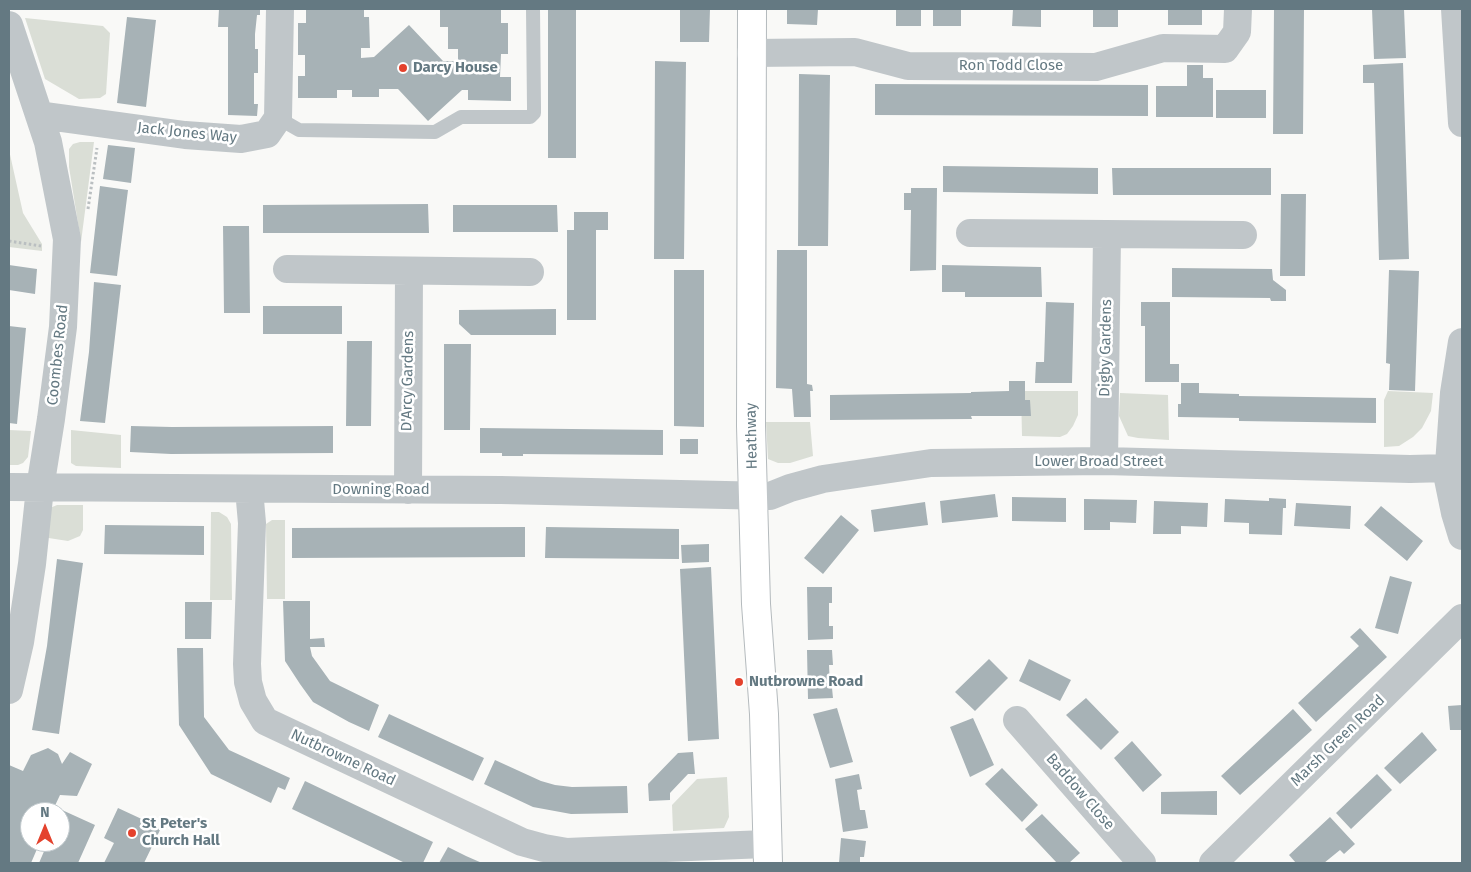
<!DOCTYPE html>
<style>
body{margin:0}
#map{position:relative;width:1471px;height:872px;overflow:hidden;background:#f9f9f7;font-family:"Fira Sans",sans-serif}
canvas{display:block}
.frame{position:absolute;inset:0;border:10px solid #647982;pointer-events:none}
.north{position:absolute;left:20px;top:802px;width:50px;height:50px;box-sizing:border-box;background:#fff;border:1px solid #c1c9cd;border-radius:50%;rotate:0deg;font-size:14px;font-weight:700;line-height:20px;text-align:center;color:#647982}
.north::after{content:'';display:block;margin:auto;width:18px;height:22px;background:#e4422d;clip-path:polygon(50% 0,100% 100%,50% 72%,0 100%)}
</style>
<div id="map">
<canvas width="1471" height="872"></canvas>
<div class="frame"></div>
<div class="north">N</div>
</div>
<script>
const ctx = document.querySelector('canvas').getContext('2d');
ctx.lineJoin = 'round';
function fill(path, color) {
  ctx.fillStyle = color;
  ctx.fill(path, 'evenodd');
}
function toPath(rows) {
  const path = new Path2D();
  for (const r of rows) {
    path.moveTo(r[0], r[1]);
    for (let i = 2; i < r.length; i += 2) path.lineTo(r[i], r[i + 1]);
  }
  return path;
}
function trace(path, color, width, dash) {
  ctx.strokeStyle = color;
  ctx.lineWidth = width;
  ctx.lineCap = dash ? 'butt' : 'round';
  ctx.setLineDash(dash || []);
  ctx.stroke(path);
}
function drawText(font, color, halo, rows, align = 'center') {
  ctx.font = font + ' "Fira Sans",sans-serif';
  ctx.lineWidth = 5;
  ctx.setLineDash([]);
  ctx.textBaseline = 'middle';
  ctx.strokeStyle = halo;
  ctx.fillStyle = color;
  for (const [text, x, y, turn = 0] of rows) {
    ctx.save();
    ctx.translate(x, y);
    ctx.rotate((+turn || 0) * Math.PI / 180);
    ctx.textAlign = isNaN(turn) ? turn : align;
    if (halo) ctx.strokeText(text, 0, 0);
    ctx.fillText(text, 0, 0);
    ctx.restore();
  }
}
const green = toPath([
 [25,18,103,26,110,33,106,94,100,98,79,99,45,79],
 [80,142,94,142,81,242,69,167,69,149,73,144],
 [9,150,23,213,42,244,42,251,9,247],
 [1021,391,1078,391,1078,415,1073,426,1067,434,1060,437,1022,436],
 [1388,391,1433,393,1431,411,1422,428,1413,437,1399,446,1384,447,1384,400],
 [1120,393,1168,395,1169,440,1138,438,1128,436,1119,416],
 [766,422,810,422,813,456,790,463,778,463,768,459],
 [9,430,31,431,28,457,23,463,18,465,9,465],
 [71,430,121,435,121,468,76,466,71,463],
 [57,505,83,505,83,530,80,536,68,541,42,537,50,508],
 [211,512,219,512,227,517,231,524,232,600,210,600],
 [272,520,285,520,285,599,267,599,266,524],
 [727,777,729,817,724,828,673,831,672,805,697,779]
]);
const building = toPath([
 [219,9,260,9,260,15,257,15,255,34,255,49,258,49,258,73,254,73,254,104,258,104,257,116,228,115,228,27,218,27],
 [306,9,364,9,364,17,369,17,370,48,361,48,361,58,374,57,409,25,443,61,458,61,458,49,448,49,448,27,440,27,440,9,501,9,501,23,508,23,508,54,501,54,500,77,511,77,511,101,468,100,468,90,462,90,428,121,398,89,379,89,379,97,352,97,352,90,337,90,337,98,298,98,298,76,305,76,305,55,298,55,298,23,306,23],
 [548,9,576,9,576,158,548,158],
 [680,9,710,9,709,42,680,42],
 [787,9,818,9,817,25,787,24],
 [896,9,921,9,921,26,896,26],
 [933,9,961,9,961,26,933,26],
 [1013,9,1041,9,1041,27,1012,26],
 [1093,9,1118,9,1118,27,1093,27],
 [1168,9,1202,9,1202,25,1168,25],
 [1274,9,1304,9,1303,134,1273,134],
 [1372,9,1404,9,1406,58,1374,59],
 [127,17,156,20,146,107,117,103],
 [655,61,686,62,684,259,654,259],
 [1403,63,1409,259,1379,260,1374,83,1363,83,1363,65],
 [1187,65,1203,65,1203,78,1213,78,1213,117,1156,117,1156,86,1187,86],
 [799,74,830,75,828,246,798,246],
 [875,84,1148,85,1148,116,875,115],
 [1216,90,1266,90,1266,118,1216,118],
 [108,145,135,148,131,183,103,179],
 [943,166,1098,168,1098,194,943,192],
 [1112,168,1271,168,1271,195,1113,195],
 [100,186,128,190,117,276,90,273],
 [911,188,937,188,936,270,910,271,911,210,904,210,904,193,911,193],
 [1281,194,1306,194,1305,276,1280,276],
 [428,204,429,233,263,233,263,205],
 [453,205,557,205,558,232,453,232],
 [574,212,608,212,608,230,596,230,596,320,567,320,567,230,574,230],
 [223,226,249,226,250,313,224,313],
 [777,250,807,250,807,384,812,385,813,391,810,391,811,417,794,417,792,389,776,388],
 [9,265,37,269,35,294,9,290],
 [942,265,1041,267,1042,297,965,297,965,292,942,292],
 [1172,268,1272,269,1273,280,1286,290,1286,301,1271,301,1270,298,1172,297],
 [674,270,704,270,704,427,674,426],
 [1389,270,1419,271,1415,391,1389,390,1390,364,1386,363],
 [94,282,121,285,105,423,80,421,89,352],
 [1046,302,1074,303,1072,383,1035,383,1036,362,1044,362],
 [1141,302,1170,302,1170,364,1179,364,1179,382,1145,382,1145,326,1141,326],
 [263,306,342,306,342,334,263,334],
 [556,309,556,335,471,335,459,324,459,310],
 [9,326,26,328,17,424,9,423],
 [347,341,372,341,371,426,346,426],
 [444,344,471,344,470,430,444,430],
 [1009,381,1025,381,1025,400,1030,400,1031,416,971,416,972,419,830,420,830,395,971,393,971,392,1009,391],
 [1181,383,1199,383,1199,393,1239,394,1239,396,1376,398,1376,423,1239,421,1239,418,1178,417,1178,404,1181,404],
 [131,426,172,427,333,426,333,453,171,454,130,452],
 [480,428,663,430,663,455,523,454,523,456,502,456,502,453,480,453],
 [680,439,698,439,698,454,680,454],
 [995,494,998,517,942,523,940,501],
 [1012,497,1066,498,1066,522,1012,521],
 [1269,498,1286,499,1286,508,1283,508,1282,535,1249,534,1249,523,1224,522,1225,499,1269,501],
 [1084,499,1137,500,1136,523,1110,522,1110,530,1084,530],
 [1154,501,1208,503,1207,527,1181,526,1181,534,1153,534],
 [925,502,928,525,874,532,871,510],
 [1296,503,1351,506,1350,529,1294,526],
 [1381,506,1423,541,1407,561,1364,525],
 [841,515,859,530,823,574,804,558],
 [105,525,204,526,204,555,104,554],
 [525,527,525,557,292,558,292,528],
 [546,527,679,529,679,559,545,558],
 [709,544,709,562,682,563,681,545],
 [57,559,83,563,59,734,32,730,47,646],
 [711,567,719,739,688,741,680,569],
 [1390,576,1412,582,1398,634,1375,628],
 [807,587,832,587,832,603,829,603,829,626,833,626,833,639,808,640],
 [283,601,310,601,310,639,324,638,325,647,310,647,312,656,330,681,379,705,369,731,349,722,313,702,300,684,285,661],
 [185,602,212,602,211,639,185,639],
 [1360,628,1387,657,1316,722,1298,703,1359,646,1350,637],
 [177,648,203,648,204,717,229,750,290,778,285,790,278,787,271,803,211,774,179,725],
 [807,650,832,650,833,665,829,665,830,688,832,688,833,698,808,699],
 [989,659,1008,678,975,711,955,692],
 [1029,659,1071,680,1060,701,1019,681],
 [1086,698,1119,732,1101,750,1066,715],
 [1462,705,1462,730,1450,730,1448,706],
 [837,708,853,762,830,768,813,714],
 [1293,709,1312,730,1240,795,1221,776],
 [389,714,484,758,473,781,378,737],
 [973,718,994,765,970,777,950,727],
 [1422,732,1437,750,1400,784,1384,768],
 [1132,741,1162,775,1143,792,1114,758],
 [48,748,58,754,62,764,70,752,92,764,77,796,60,795,52,812,30,812,30,842,40,842,31,863,9,863,9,765,23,771,31,755],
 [693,752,695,774,688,774,670,793,670,800,649,801,648,784,678,753],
 [495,760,541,781,555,785,572,787,627,786,628,813,571,814,533,807,484,784],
 [1002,768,1038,805,1022,822,985,784],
 [859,774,862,789,857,790,860,810,865,810,868,828,843,832,835,779],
 [1377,774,1392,790,1351,829,1336,813],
 [305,781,433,842,423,863,405,863,292,809],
 [1217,791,1217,815,1161,814,1161,792],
 [118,808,161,828,144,863,104,863,114,843,104,838],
 [62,810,95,825,78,863,39,863,48,842,60,842,60,816],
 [1042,814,1080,853,1069,863,1057,863,1025,829],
 [1330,817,1355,844,1344,854,1340,850,1324,863,1296,863,1289,855],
 [841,838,866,841,864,857,860,857,860,863,839,863],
 [448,847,466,856,482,863,439,863]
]);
const path = toPath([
 [88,209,97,148],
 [9,241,41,246]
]);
const service = toPath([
 [278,118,299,130,435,132,461,117,530,117,534,113,534,107,533,9]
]);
const minor = toPath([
 [1455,9,1462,123],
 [9,25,48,142,67,239,63,327,51,419,40,488,32,564,20,642,9,690],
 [751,53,855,52,908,66,1096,67,1163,48,1225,49,1237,32,1238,9],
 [39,115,185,135,241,139,267,134,278,118,280,9],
 [970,233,1243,235],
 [287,269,530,272],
 [1462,342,1454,393,1448,479,1455,513,1462,536],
 [1104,461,1107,235],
 [9,487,501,490,770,496,790,488,823,479,931,463,1104,461,1410,469,1448,468],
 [249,489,252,523,247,664,248,682,253,701,265,721,522,842,544,848,567,852,590,851,766,844],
 [408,490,409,271],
 [1017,720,1142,863],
 [1213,863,1462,618]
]);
const primary = toPath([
 [752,9,751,426,756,604,764,714,768,863]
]);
const markers = [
 [403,68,5,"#e4422d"],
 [739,682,5,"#e4422d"],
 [132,833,5,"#e4422d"]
];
const streetNames = [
 ["Ron Todd Close",1011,66],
 ["Jack Jones Way",187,133,6],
 ["Digby Gardens",1106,348,-89],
 ["Coombes Road",58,355,-84],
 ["D'Arcy Gardens",408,381,-89],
 ["Heathway",752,436,-91],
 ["Lower Broad Street",1099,462],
 ["Downing Road",381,490],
 ["Marsh Green Road",1338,741,-44],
 ["Nutbrowne Road",343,758,25],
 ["Baddow Close",1080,792,49]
];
const poiNames = [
 ["Darcy House",413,68],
 ["Nutbrowne Road",749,682],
 ["St Peter's",142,824],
 ["Church Hall",142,841]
];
fill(green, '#daded6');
fill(building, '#a7b2b6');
trace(primary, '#b4babd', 30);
trace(path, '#babfc1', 3, [2.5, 2.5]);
trace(service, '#c0c6c9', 14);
trace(minor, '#c0c6c9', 28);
trace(primary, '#fff', 28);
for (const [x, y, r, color] of markers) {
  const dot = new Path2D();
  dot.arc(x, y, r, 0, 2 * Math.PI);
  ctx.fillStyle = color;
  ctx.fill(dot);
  trace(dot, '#fff', 2);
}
drawText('15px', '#647982', '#fff', streetNames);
drawText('bold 15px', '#647982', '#fff', poiNames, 'left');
</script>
